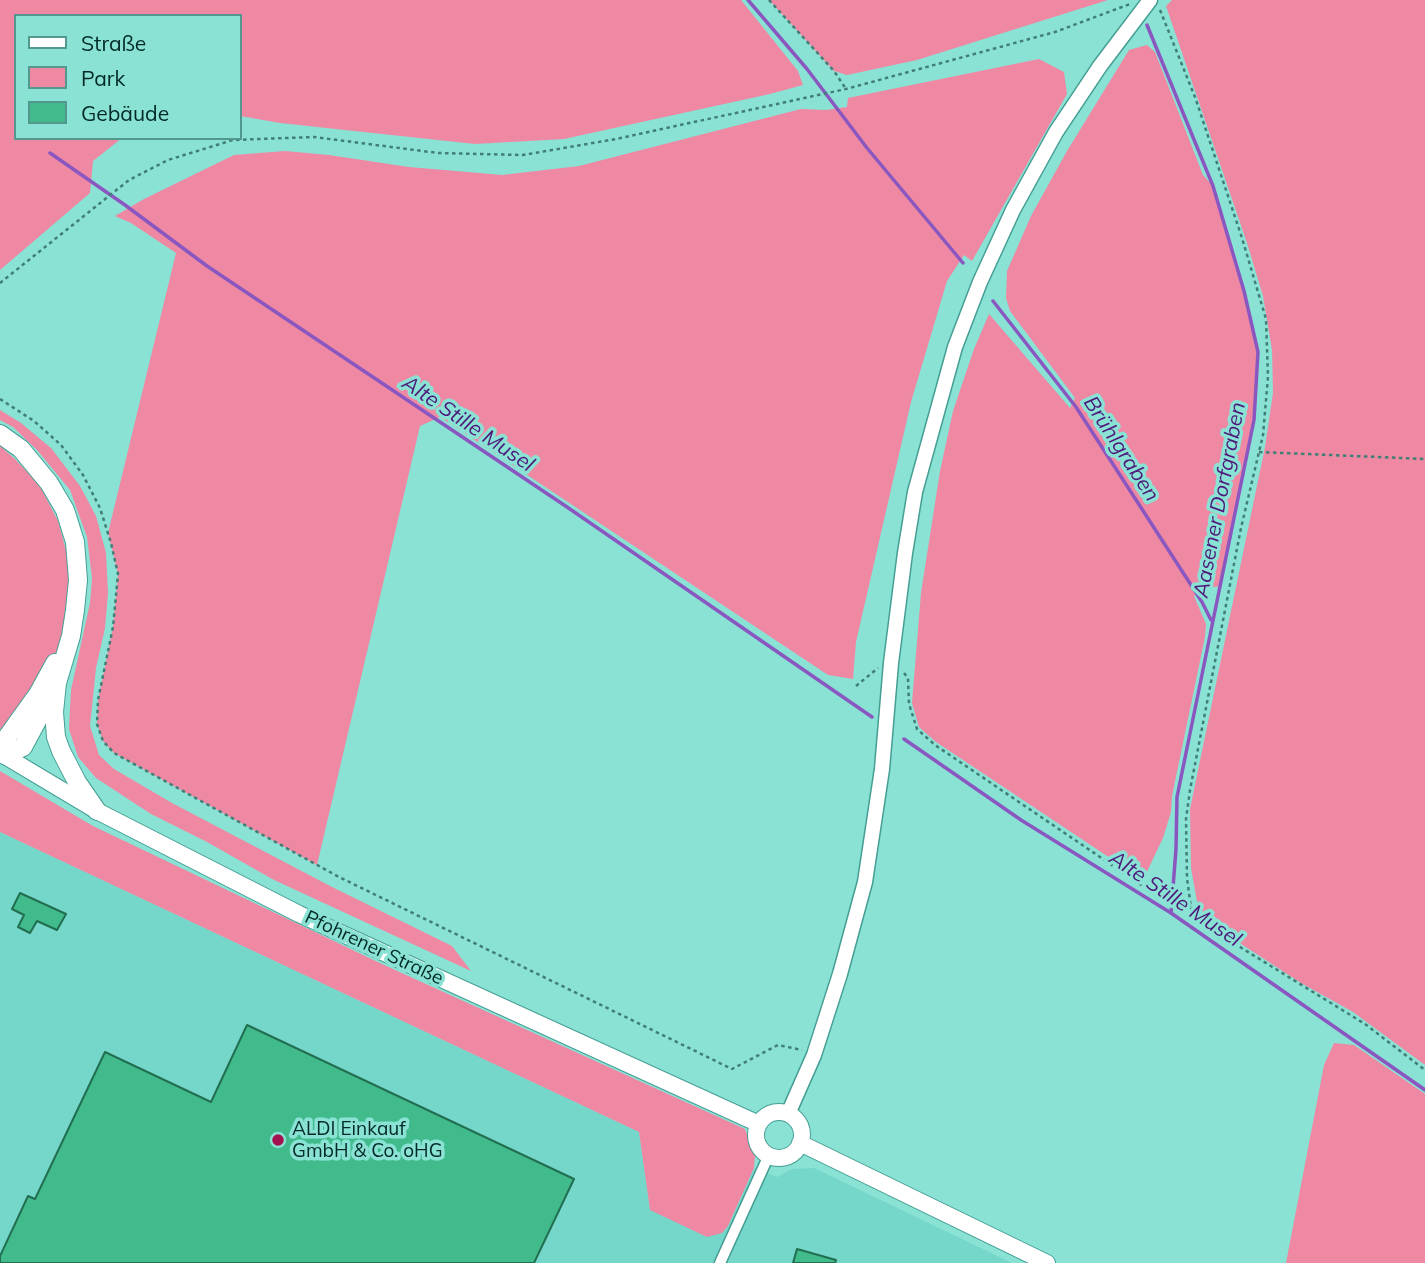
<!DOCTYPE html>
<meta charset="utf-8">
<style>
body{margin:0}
#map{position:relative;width:1425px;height:1263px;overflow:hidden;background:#8ae2d5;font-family:Mulish,sans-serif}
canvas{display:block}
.legend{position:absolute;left:14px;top:14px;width:228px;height:126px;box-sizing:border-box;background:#8ae2d5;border:2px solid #53988f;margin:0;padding:9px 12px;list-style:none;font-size:21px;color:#012925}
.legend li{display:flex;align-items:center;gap:14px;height:35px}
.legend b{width:35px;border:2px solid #53988f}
</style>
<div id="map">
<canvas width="1425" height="1263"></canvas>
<ul class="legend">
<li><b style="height:9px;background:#fff"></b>Straße</li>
<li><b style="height:19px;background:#ef88a3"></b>Park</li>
<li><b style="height:19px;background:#41bb8c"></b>Gebäude</li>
</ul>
</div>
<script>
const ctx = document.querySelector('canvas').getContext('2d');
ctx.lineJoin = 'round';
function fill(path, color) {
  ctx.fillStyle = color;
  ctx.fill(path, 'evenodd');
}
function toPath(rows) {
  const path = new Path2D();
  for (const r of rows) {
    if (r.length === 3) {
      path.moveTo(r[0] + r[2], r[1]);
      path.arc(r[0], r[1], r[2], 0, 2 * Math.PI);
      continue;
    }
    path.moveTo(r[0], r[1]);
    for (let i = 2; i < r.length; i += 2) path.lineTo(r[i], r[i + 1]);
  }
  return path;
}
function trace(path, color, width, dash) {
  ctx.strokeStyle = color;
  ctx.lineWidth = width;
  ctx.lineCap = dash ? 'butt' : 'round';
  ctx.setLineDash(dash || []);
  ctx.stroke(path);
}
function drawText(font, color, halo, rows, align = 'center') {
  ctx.font = font + ' Mulish,sans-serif';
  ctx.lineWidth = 7;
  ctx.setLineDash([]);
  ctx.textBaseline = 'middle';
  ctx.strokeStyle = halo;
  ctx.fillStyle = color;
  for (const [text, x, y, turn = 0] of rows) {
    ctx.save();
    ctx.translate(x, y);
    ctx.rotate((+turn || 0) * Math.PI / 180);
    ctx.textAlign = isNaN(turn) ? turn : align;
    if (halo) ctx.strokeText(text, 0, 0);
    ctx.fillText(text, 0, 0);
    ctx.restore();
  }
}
const built = toPath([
 [0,832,639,1132,650,1210,728,1226,754,1168,777,1177,792,1169,814,1168,1012,1263,0,1263]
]);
const green = toPath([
 [0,0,741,0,798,71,803,85,770,94,564,139,475,144,280,123,240,116,240,16,16,16,16,138,122,138,93,161,90,193,0,270],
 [769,0,1108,0,917,60,847,75,834,71],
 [1172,0,1425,0,1425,1065,1353,1012,1301,983,1215,927,1198,907,1191,868,1190,809,1265,447,1273,393,1272,350,1263,296,1247,243,1166,6],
 [1147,45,1155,52,1203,175,1213,186,1244,291,1258,352,1254,420,1221,586,1202,589,1194,596,1206,624,1205,637,1172,796,1171,812,1163,838,1143,880,936,742,919,727,912,703,921,593,940,471,953,411,974,349,989,314,1070,408,1075,398,1010,311,1006,298,1007,271,1031,216,1067,151,1129,50],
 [1039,59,1064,72,1067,94,972,261,964,255,947,281,911,402,856,642,853,679,828,675,440,417,420,426,317,865,114,753,103,741,97,724,98,700,113,627,118,574,108,533,176,253,131,223,115,216,144,199,234,155,285,151,329,155,409,167,502,175,579,166,801,109,826,110,847,107,848,98],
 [0,410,21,423,51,448,80,486,96,516,106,553,108,593,105,628,96,668,90,726,99,755,114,769,172,803,332,887,452,946,471,971,274,880,207,842,151,814,96,778,78,757,69,729,71,690,90,603,92,578,87,537,70,490,37,450,13,427,0,420],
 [0,446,15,459,40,486,58,521,67,554,70,591,67,623,55,657,6,726,0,729],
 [0,771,93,826,382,964,745,1129,755,1156,754,1168,728,1226,722,1233,707,1237,650,1210,639,1132,0,832],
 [1334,1043,1354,1045,1425,1094,1425,1263,1286,1263,1324,1065]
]);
const stream = toPath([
 [748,0,807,69,867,148,963,263],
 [1147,25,1213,186,1244,291,1258,352,1254,420,1177,797,1176,849,1171,913],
 [50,153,125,205,207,266,567,507,872,717],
 [993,301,1076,407,1202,602,1211,620],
 [904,739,1021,820,1171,913,1425,1090]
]);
const building = toPath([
 [20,893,66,914,57,930,37,921,30,933,18,927,24,915,12,909,20,893],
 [247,1025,574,1179,534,1263,0,1263,0,1256,28,1196,35,1199,105,1052,211,1102,247,1025],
 [797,1249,836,1260,835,1263,793,1263,797,1249]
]);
const path = toPath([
 [769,0,834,71,846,89],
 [1160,10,1195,97,1242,238,1266,319,1268,377,1263,435,1241,528,1190,790,1186,819,1187,878,1191,908,1214,931,1365,1024,1425,1070],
 [0,283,129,180,168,160,233,140,314,137,438,153,523,155,616,139,846,89,1055,32,1130,4],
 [0,399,34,421,61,445,83,475,100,508,111,543,118,574,113,627,98,700,97,724,103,741,114,753,339,877,732,1069,778,1045,802,1050],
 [1259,452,1425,459],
 [904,673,908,678,909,704,917,729,935,745,1153,893,1166,897,1183,898,1191,908],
 [856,686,878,668]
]);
const minor = toPath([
 [720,1263,769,1155]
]);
const tertiary = toPath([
 [788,1114,814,1055,840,974,865,882,882,769,891,663,905,553,915,492,955,347,980,282,1013,210,1056,132,1100,66,1150,0]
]);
const secondary = toPath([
 [0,753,97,811,299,914,759,1124],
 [779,1135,23],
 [800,1143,1047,1263]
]);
const trunk = toPath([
 [0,434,21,449,49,483,65,510,75,542,78,580,75,610,71,636,57,683,54,712,56,737,61,751,77,782,97,811],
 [0,747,38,694,55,663],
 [5,755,23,747,53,691]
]);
const markers = [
 [278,1140,7,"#a4114f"]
];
const streetNames = [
 ["Pfohrener Straße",374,948,25]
];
const poiNames = [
 ["ALDI Einkauf",292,1129],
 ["GmbH & Co. oHG",292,1151]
];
const waterNames = [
 ["Alte Stille Musel",468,424,34],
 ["Brühlgraben",1121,449,57],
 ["Aasener Dorfgraben",1220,500,-79],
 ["Alte Stille Musel",1175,899,34]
];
fill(built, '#74d7ca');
fill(green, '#ef88a3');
trace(stream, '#8a57c0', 3.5);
fill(building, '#41bb8c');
trace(building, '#226e51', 2);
trace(minor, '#459e93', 13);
trace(tertiary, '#459e93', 17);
trace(secondary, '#459e93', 18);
trace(trunk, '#459e93', 20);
trace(path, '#407e76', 2.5, [3.5, 3.5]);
trace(minor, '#fff', 10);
trace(tertiary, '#fff', 14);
trace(secondary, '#fff', 16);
trace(trunk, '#fff', 18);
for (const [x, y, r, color] of markers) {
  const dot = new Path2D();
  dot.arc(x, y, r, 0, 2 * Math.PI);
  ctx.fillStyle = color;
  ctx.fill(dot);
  trace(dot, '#8ae2d5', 2.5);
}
drawText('19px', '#012925', '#8ae2d5', streetNames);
drawText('19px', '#012925', '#8ae2d5', poiNames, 'left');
drawText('italic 21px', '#4d1879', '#8ae2d5', waterNames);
</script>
